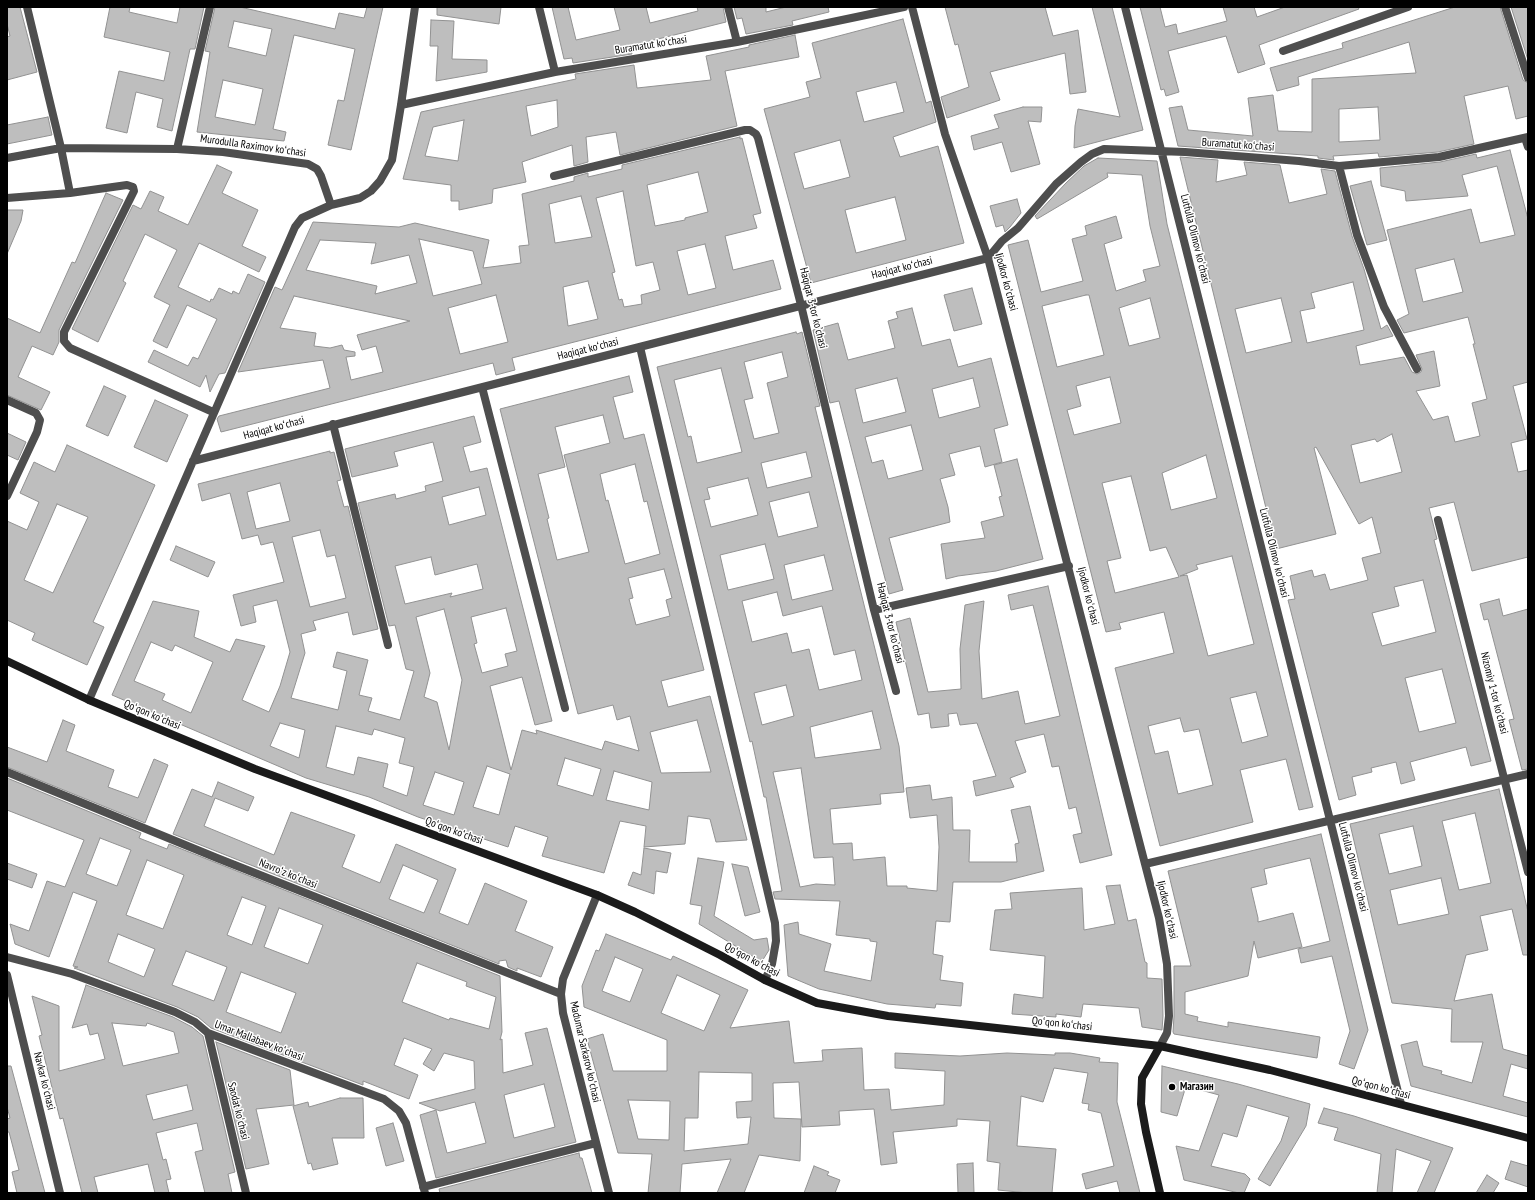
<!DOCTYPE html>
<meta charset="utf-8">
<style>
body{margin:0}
#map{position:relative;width:1535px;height:1200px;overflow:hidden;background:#fff;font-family:"PT Sans Narrow",sans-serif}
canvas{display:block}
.frame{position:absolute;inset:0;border:8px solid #000;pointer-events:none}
</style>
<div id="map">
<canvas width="1535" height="1200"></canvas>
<div class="frame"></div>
</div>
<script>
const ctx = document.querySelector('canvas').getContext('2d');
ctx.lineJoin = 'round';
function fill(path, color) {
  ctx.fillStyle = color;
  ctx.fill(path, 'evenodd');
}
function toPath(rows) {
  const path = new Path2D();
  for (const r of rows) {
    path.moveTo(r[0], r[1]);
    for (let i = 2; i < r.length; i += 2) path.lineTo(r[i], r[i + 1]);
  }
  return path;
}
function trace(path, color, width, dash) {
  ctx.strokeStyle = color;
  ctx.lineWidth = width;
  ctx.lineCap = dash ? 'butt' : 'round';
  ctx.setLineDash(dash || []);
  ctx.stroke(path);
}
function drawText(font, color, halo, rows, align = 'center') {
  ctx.font = font + ' "PT Sans Narrow",sans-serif';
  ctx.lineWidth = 3;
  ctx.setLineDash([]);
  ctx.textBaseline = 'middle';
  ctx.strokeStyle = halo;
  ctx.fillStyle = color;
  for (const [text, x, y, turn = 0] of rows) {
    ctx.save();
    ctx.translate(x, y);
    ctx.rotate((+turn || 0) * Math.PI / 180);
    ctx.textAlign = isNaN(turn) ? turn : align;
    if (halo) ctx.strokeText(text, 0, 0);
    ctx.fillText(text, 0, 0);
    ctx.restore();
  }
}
const building = toPath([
 [7,7,20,7,37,72,7,80,7,37,10,36,7,24,7,7],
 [110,7,130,7,129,12,177,23,180,7,204,7,195,49,190,49,172,131,157,127,163,99,136,92,127,133,106,128,119,71,164,81,170,52,104,37,110,7],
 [215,7,240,7,335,29,339,13,364,18,367,7,383,7,351,150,328,145,338,100,344,101,355,49,294,35,273,129,286,132,284,141,197,132,210,52,205,51,215,7],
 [234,21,272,29,266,56,228,47,234,21],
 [223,80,263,89,255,125,215,117,223,80],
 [437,7,501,7,499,24,437,15,437,7],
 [552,7,568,7,576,40,620,30,614,7,646,7,650,23,698,11,697,7,723,7,726,22,630,46,632,54,573,63,572,58,564,59,552,7],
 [734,7,766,7,766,12,786,7,828,7,829,12,792,21,793,25,746,34,742,18,737,19,734,7],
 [945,7,1045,7,1053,36,1078,30,1086,92,1070,94,1065,53,990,72,1000,100,947,118,941,97,969,87,958,44,955,45,945,7],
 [1092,7,1112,7,1143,130,1074,148,1075,126,1078,109,1120,117,1092,7],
 [1140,7,1160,7,1165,27,1176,24,1178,34,1227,21,1223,7,1254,7,1257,17,1285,7,1358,7,1359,9,1259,45,1265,64,1238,73,1226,36,1168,51,1179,92,1166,96,1164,89,1161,90,1140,7],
 [1455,7,1500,7,1523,80,1528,83,1528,116,1516,119,1508,86,1464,96,1474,144,1438,152,1379,157,1378,153,1333,156,1334,160,1318,158,1318,156,1178,146,1169,108,1182,106,1188,130,1253,136,1248,98,1273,95,1278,131,1312,132,1312,79,1416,73,1409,42,1298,77,1299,85,1277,91,1270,68,1343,48,1342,43,1455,7],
 [1378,107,1380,140,1339,142,1339,109,1378,107],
 [1511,7,1528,7,1528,60,1511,7],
 [903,19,926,103,931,101,936,122,893,137,900,157,938,146,964,243,811,283,764,109,810,97,806,82,821,78,812,43,903,19],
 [896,82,904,112,864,122,856,92,896,82],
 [840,140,850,177,804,189,794,153,840,140],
 [895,197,906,240,856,253,845,210,895,197],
 [431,20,454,21,452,59,487,60,487,72,436,81,438,46,430,46,431,20],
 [795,35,799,57,725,71,737,126,620,155,616,132,586,137,588,162,574,166,572,145,522,162,526,182,493,189,492,203,459,210,459,201,451,201,451,185,403,179,421,112,576,79,575,74,634,65,637,88,711,80,706,56,749,47,749,45,795,35],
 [557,100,558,127,531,136,526,106,557,100],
 [464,120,458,161,425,156,433,127,464,120],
 [1023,107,1042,107,1041,122,1028,121,1040,164,1011,172,1002,142,974,150,971,136,999,128,994,115,1023,107],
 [48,117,52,135,7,144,7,125,48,117],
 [740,137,740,139,742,138,761,213,753,215,757,228,725,236,733,270,773,260,781,289,512,358,515,370,496,375,493,363,221,432,217,419,219,416,330,388,323,360,238,372,275,287,282,290,313,222,399,227,415,223,489,240,483,268,521,263,519,246,529,245,522,194,574,181,574,177,588,173,588,177,622,169,622,165,740,137],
 [698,172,708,212,685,218,685,220,655,226,647,185,698,172],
 [623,191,636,266,653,262,660,290,641,295,642,304,624,307,622,299,619,300,612,273,615,272,596,198,623,191],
 [581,196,592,237,555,243,549,204,581,196],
 [419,239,473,251,482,284,433,296,419,239],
 [320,240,376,243,371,264,409,255,417,283,375,294,377,286,306,270,320,240],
 [705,244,716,288,688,295,677,251,705,244],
 [588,281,598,319,568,326,563,287,588,281],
 [496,295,508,342,460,354,448,308,496,295],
 [294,296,410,321,357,335,362,350,376,346,383,372,351,380,346,357,355,356,355,352,344,350,342,345,330,348,314,346,316,333,280,328,294,296],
 [1510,150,1528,219,1528,382,1513,386,1527,439,1511,443,1518,472,1528,470,1528,557,1472,571,1454,502,1429,508,1437,539,1434,540,1491,761,1471,766,1466,747,1410,762,1415,780,1401,784,1396,762,1371,768,1372,772,1352,777,1356,795,1339,800,1288,600,1295,599,1290,576,1312,570,1314,577,1325,574,1330,590,1368,580,1362,558,1381,553,1372,517,1359,524,1316,447,1314,448,1336,534,1276,549,1180,157,1218,160,1216,182,1247,175,1244,162,1280,165,1289,203,1327,194,1321,169,1335,171,1352,236,1364,269,1381,329,1387,325,1393,336,1356,346,1360,365,1404,357,1412,372,1417,374,1421,372,1422,369,1416,355,1434,351,1440,386,1416,391,1433,420,1448,416,1455,442,1480,436,1472,403,1487,399,1473,344,1475,344,1468,317,1404,333,1397,320,1409,314,1387,230,1471,209,1480,243,1515,235,1497,166,1462,175,1468,196,1406,201,1405,191,1381,186,1380,168,1440,162,1476,154,1477,158,1510,150],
 [1454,259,1463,292,1423,302,1415,269,1454,259],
 [1353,282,1364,330,1307,343,1300,311,1315,308,1311,293,1353,282],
 [1281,298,1292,342,1246,353,1235,309,1281,298],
 [1392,434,1402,472,1360,483,1351,445,1375,439,1377,442,1392,434],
 [1423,580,1436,632,1382,646,1372,613,1399,606,1394,587,1423,580],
 [1442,669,1456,723,1419,732,1405,678,1442,669],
 [1098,158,1157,161,1167,224,1313,807,1299,810,1286,759,1240,770,1253,822,1160,846,1115,668,1174,653,1164,612,1119,623,1121,629,1106,632,1008,245,1028,240,1041,292,1083,281,1072,239,1087,235,1085,226,1116,216,1122,238,1104,244,1116,291,1146,281,1143,270,1160,266,1150,226,1142,175,1107,173,1108,177,1037,219,1035,216,1066,183,1084,166,1098,158],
 [1086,295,1089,295,1104,355,1057,367,1042,306,1086,295],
 [1150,298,1160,338,1129,346,1119,308,1150,298],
 [1110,377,1121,423,1074,435,1067,410,1081,406,1076,386,1110,377],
 [1206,455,1217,498,1171,510,1162,473,1206,455],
 [1131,476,1150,551,1166,547,1179,577,1115,593,1107,561,1121,558,1102,483,1131,476],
 [1232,556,1254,644,1208,656,1187,575,1180,576,1198,569,1196,565,1232,556],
 [1256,692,1268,736,1242,743,1230,698,1256,692],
 [1180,718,1184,732,1199,729,1213,785,1178,794,1168,751,1155,754,1148,726,1180,718],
 [217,165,232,172,222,193,258,210,242,246,266,257,259,272,199,243,178,287,210,302,211,299,213,300,219,288,232,294,233,291,239,294,248,274,265,282,225,373,219,374,210,392,206,375,200,387,148,362,154,350,188,366,193,357,198,359,217,319,187,305,167,348,153,341,170,305,154,297,177,250,145,234,123,281,126,283,98,342,72,329,133,205,141,209,150,191,164,197,158,211,188,225,217,165],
 [1371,181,1387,240,1367,245,1350,186,1371,181],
 [106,193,123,200,59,330,59,342,53,355,32,346,18,377,50,392,41,410,7,395,7,318,40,333,72,262,75,263,106,193],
 [1017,199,1021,213,1010,227,1005,232,1003,225,996,227,990,206,1017,199],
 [7,210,23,210,21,221,7,254,7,210],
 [972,288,982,324,954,331,944,295,972,288],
 [912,308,922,346,950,339,958,367,991,358,1008,425,994,429,1002,462,985,467,980,446,949,454,955,475,940,479,948,507,950,522,889,538,903,590,889,594,839,401,830,403,813,330,838,323,848,360,895,348,888,321,898,318,896,312,912,308],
 [897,378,906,412,863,423,855,389,897,378],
 [973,378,980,407,939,418,932,389,973,378],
 [911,425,923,470,888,479,883,460,872,463,865,437,911,425],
 [796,332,797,334,802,332,820,406,815,407,899,746,904,792,880,794,881,804,830,809,833,844,852,843,853,860,885,857,887,886,907,886,907,888,937,891,939,847,937,815,910,818,906,788,930,785,932,800,952,797,953,830,970,830,969,862,1017,862,1015,844,1019,843,1011,810,1030,806,1044,871,1001,882,953,882,950,922,936,921,933,954,943,956,940,980,963,983,961,1006,936,1004,935,1008,887,1004,819,989,788,976,784,925,798,922,799,934,831,944,824,971,871,981,877,942,870,941,870,939,836,935,840,901,775,899,773,892,782,891,766,797,764,797,752,741,750,742,657,367,796,332],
 [782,352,788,377,767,383,779,433,754,439,744,400,753,398,744,362,782,352],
 [721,368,742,452,697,463,691,436,688,437,674,380,721,368],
 [806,452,812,477,767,488,761,463,806,452],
 [748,478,758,515,711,527,704,500,710,499,707,488,748,478],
 [809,492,818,527,778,537,769,502,809,492],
 [765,544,774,579,728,590,720,555,765,544],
 [824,555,833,590,792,600,784,565,824,555],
 [777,592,783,616,822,606,834,655,855,650,862,680,819,690,809,649,792,653,787,633,752,642,742,601,777,592],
 [786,685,794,716,762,725,754,693,786,685],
 [872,711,881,749,815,758,810,727,872,711],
 [801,768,814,858,833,857,835,885,816,884,800,887,773,772,801,768],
 [629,376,633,392,613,397,624,439,644,434,704,670,661,681,668,707,710,696,747,840,716,842,710,819,688,816,685,844,644,847,646,826,620,821,604,873,542,856,548,837,515,826,508,847,418,817,369,797,306,778,112,695,153,601,199,611,194,637,230,652,236,639,265,646,242,700,269,712,280,686,290,652,277,600,253,606,256,622,241,626,233,595,284,582,273,542,261,545,258,535,242,539,230,493,202,501,198,484,330,451,330,453,334,452,341,480,337,481,344,507,348,506,378,629,353,635,348,612,313,621,316,630,301,634,305,653,291,698,338,710,347,671,333,667,337,652,368,660,359,695,372,698,368,711,400,720,414,671,406,669,395,625,389,626,358,503,395,494,396,499,426,491,425,486,443,481,433,442,394,452,398,466,352,477,345,449,474,416,481,442,463,447,470,472,487,468,552,721,535,725,522,677,490,686,511,770,522,730,537,734,536,730,602,750,605,741,639,751,630,716,617,720,613,705,578,714,500,409,629,376],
 [603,415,610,443,564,455,589,552,557,560,547,519,549,518,538,474,565,467,555,427,603,415],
 [635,464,644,502,647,501,660,554,625,564,608,500,606,501,600,474,635,464],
 [280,483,290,521,256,529,247,492,280,483],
 [479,487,486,515,449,525,442,497,479,487],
 [320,530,327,557,335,555,346,598,310,607,292,537,320,530],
 [431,557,435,575,477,564,483,589,450,597,452,593,405,604,395,566,431,557],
 [664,569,672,598,666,600,670,616,636,625,629,599,633,598,628,578,664,569],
 [506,608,517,651,505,654,508,666,482,673,474,644,477,643,471,617,506,608],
 [444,609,462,680,449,750,437,702,424,697,430,673,416,617,444,609],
 [151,642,172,651,175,645,213,662,191,713,162,700,165,694,134,681,151,642],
 [697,720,711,772,661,773,650,732,697,720],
 [280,723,305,730,299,758,270,746,280,723],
 [336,726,372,735,374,729,405,738,399,763,414,767,407,796,383,787,388,764,358,757,354,775,326,767,336,726],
 [565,758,601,769,593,796,557,785,565,758],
 [487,766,510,774,499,815,473,807,487,766],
 [614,771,652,782,649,810,606,800,614,771],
 [435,772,464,782,454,815,423,805,435,772],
 [104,386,126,396,108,436,86,426,104,386],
 [155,400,188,415,167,462,134,447,155,400],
 [7,433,26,442,18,460,7,455,7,433],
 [67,445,155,485,93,622,104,627,87,665,32,640,35,633,7,620,7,521,27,530,39,502,20,493,34,462,55,472,67,445],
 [57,504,88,517,53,593,24,580,57,504],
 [1017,459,1043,559,996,571,958,576,946,579,941,544,985,538,981,522,1004,516,999,497,1002,496,994,465,1017,459],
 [176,546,215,562,208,577,170,560,176,546],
 [1048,586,1112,855,1080,863,1073,835,1082,833,1076,807,1069,809,1059,766,1052,767,1044,734,1015,741,1026,772,1010,778,1014,787,976,796,973,781,996,776,977,723,960,725,957,713,948,714,949,726,931,728,929,713,918,715,896,622,910,618,928,692,961,689,960,649,965,605,984,601,979,651,982,699,1018,691,1025,724,1060,716,1033,605,1011,610,1008,595,1048,586],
 [1499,599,1503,616,1528,609,1528,769,1522,770,1509,720,1514,719,1506,688,1488,619,1484,620,1480,604,1499,599],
 [63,720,75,725,66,751,114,770,108,787,138,798,154,759,168,765,145,823,7,767,7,747,47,762,63,720],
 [7,778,141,833,139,838,167,849,169,844,500,976,502,1032,500,1040,502,1039,503,1073,533,1065,525,1033,547,1028,576,1142,436,1178,420,1115,436,1110,447,1153,486,1143,475,1102,440,1111,419,1103,475,1089,474,1061,444,1053,434,1071,423,1064,432,1049,404,1038,394,1065,418,1075,409,1099,363,1081,363,1085,211,1028,198,1017,177,1007,74,968,78,967,73,966,97,901,73,892,49,957,15,944,10,924,29,931,47,881,65,887,84,840,7,810,7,778],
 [100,838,131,850,117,886,86,874,100,838],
 [147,860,184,875,163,929,126,915,147,860],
 [242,897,266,906,252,945,227,935,242,897],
 [279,908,323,925,308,964,264,947,279,908],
 [118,934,155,949,144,977,108,962,118,934],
 [186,951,227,967,214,1001,172,985,186,951],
 [417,963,467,982,466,986,496,997,489,1029,450,1018,449,1020,402,1002,417,963],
 [241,972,296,993,281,1033,226,1012,241,972],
 [544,1084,555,1127,514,1138,504,1095,544,1084],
 [218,782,254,797,248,811,215,798,204,826,274,855,291,812,355,835,342,867,380,883,396,844,456,869,439,913,468,925,485,883,527,901,515,931,553,947,541,977,517,968,517,971,508,967,506,960,499,961,499,964,173,834,192,789,212,797,218,782],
 [403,865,438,880,424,913,389,899,403,865],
 [1499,789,1528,912,1528,955,1523,955,1512,909,1480,916,1488,950,1466,955,1454,1001,1492,994,1503,1049,1528,1056,1528,1069,1511,1064,1503,1096,1528,1103,1528,1117,1411,1086,1401,1045,1417,1041,1423,1066,1442,1071,1441,1074,1472,1083,1483,1042,1451,1042,1452,1009,1392,1003,1350,824,1499,789],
 [1475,813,1491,883,1459,890,1442,821,1475,813],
 [1413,826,1422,866,1389,874,1379,834,1413,826],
 [1441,878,1449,914,1398,925,1390,890,1441,878],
 [1321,834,1368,1030,1354,1069,1339,1064,1350,1031,1332,956,1301,963,1298,949,1330,941,1310,858,1264,869,1267,884,1251,888,1258,918,1258,922,1293,913,1302,947,1258,958,1254,941,1248,976,1185,992,1185,1014,1198,1017,1197,1021,1228,1027,1228,1022,1320,1037,1317,1058,1174,1034,1173,1032,1174,1016,1174,966,1191,966,1168,871,1321,834],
 [644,848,671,853,667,873,656,871,654,894,628,885,633,872,641,875,644,848],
 [698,858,724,862,714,916,754,940,767,938,769,950,759,966,757,959,699,924,702,906,690,904,698,858],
 [7,863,37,874,32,888,7,879,7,863],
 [732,864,748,867,760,912,745,916,732,864],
 [1120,885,1128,921,1136,919,1145,962,1147,963,1147,978,1162,979,1163,1016,1162,1030,1142,1027,1139,1008,1083,1004,1081,1017,1056,1014,1056,1017,1012,1014,1014,994,1043,998,1045,956,990,950,995,910,1012,909,1010,893,1082,888,1084,930,1115,924,1106,886,1120,885],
 [606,934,671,960,673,956,748,990,730,1028,789,1021,794,1063,823,1061,822,1050,862,1048,864,1090,889,1089,891,1110,944,1105,945,1071,895,1068,895,1053,960,1056,1007,1053,1055,1055,1055,1053,1070,1053,1100,1058,1099,1062,1118,1063,1117,1102,1140,1193,1120,1193,1117,1181,1086,1189,1082,1174,1114,1166,1101,1113,1088,1110,1089,1104,1082,1103,1088,1073,1054,1068,1043,1102,1021,1096,1017,1146,1056,1149,1052,1193,1028,1193,998,1190,1000,1163,987,1161,990,1121,957,1119,957,1126,893,1132,897,1163,881,1165,874,1109,839,1111,840,1125,802,1127,799,1082,773,1083,774,1118,801,1119,800,1161,759,1155,744,1193,717,1193,731,1159,682,1164,680,1193,648,1193,652,1154,618,1153,587,1039,603,1034,613,1071,667,1071,667,1040,584,1007,582,986,596,950,599,951,606,934],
 [615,957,643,969,630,1002,602,991,615,957],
 [677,975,720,995,704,1031,661,1013,677,975],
 [699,1072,752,1073,752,1101,736,1102,737,1118,751,1117,748,1144,684,1151,685,1118,698,1118,699,1072],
 [628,1100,670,1101,669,1140,638,1139,628,1100],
 [86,985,173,1017,192,1027,203,1036,235,1172,228,1174,232,1193,205,1193,195,1152,203,1150,197,1123,156,1133,163,1160,166,1159,171,1179,166,1180,169,1193,155,1193,148,1164,94,1177,98,1193,82,1193,63,1118,60,1119,39,1036,42,1035,32,996,59,1006,59,1071,105,1059,98,1033,90,1035,87,1024,72,1028,86,985],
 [112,1023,146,1026,147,1023,174,1032,179,1053,123,1066,112,1023],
 [187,1085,193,1110,153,1120,146,1095,187,1085],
 [216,1042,290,1070,294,1105,256,1109,269,1164,246,1169,216,1042],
 [7,1066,11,1066,45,1193,17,1193,12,1172,19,1170,9,1132,7,1132,7,1119,10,1118,7,1107,7,1066],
 [1162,1066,1238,1084,1310,1104,1306,1126,1270,1186,1258,1179,1281,1141,1289,1117,1247,1105,1237,1137,1223,1133,1211,1166,1245,1174,1250,1179,1244,1193,1239,1193,1184,1180,1176,1146,1199,1151,1219,1095,1186,1086,1177,1116,1161,1112,1162,1066],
 [340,1098,363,1098,364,1138,332,1138,338,1164,313,1170,311,1163,308,1164,293,1106,308,1102,309,1107,340,1098],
 [1324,1108,1354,1116,1453,1148,1434,1193,1417,1193,1431,1161,1396,1149,1392,1193,1377,1193,1381,1154,1334,1140,1338,1128,1318,1123,1324,1108],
 [393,1123,404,1161,386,1166,376,1128,393,1123],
 [579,1153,580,1158,582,1158,592,1193,440,1193,439,1189,579,1153],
 [1511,1161,1528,1166,1528,1187,1505,1179,1511,1161],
 [973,1163,974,1193,958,1193,957,1164,973,1163],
 [814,1166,829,1172,827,1175,840,1180,835,1193,804,1193,814,1166],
 [1487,1175,1499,1183,1493,1193,1476,1193,1487,1175]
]);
const street = toPath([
 [27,7,61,148,177,149],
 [210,7,177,149,223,152,308,164,317,169,321,176,331,205,360,198,371,191,380,181,392,160,401,105,415,7],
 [539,7,555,72],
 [728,7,737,42],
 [912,7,945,134,988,258,1159,918,1167,964,1169,1016,1167,1033,1160,1046],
 [1125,7,1330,820,1401,1104],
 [1505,7,1528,78],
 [1283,51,1408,7],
 [401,105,555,72,737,42,904,7],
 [1525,138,1528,147],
 [7,158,61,148,70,193],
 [1339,166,1357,235,1384,307,1417,369],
 [554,176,745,130,750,130,756,134,758,138,801,305,874,610,896,691],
 [7,198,70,193,127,185,133,187,134,191,64,332,64,341,70,348,213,412],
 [640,347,775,923,776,941,772,964,765,980],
 [482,387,565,708],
 [7,400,36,413,40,420,37,432,7,496],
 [333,424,388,645],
 [193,461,988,258,1002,241,1018,228,1056,184,1081,162,1092,154,1104,149,1185,152,1299,161,1339,166,1439,157,1528,137],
 [1438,520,1528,872],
 [874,610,1069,566],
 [89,700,295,227,302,218,331,205],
 [7,772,217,858,561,994],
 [1145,864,1528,774],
 [597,895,563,979,561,994,563,1013,609,1193],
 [7,957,72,974,175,1012,195,1022,208,1033,384,1099,399,1111,406,1123,425,1193],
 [7,975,60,1193],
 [208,1033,246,1193],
 [423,1187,596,1143]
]);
const secondary = toPath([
 [7,661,89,700,255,769,597,895,635,912,720,955,765,980,817,1003,888,1016,1160,1046,1270,1070,1528,1138],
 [1160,1046,1142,1078,1141,1104,1146,1132,1160,1193]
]);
const markers = [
 [1172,1087,4,"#000"]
];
const streetNames = [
 ["Buramatut koʻchasi",651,45,-9],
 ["Buramatut koʻchasi",1238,145,4],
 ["Murodulla Raximov koʻchasi",253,146,8],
 ["Lutfulla Olimov koʻchasi",1195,239,76],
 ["Haqiqat koʻchasi",902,268,-14],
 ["Ijodkor koʻchasi",1006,282,75],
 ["Haqiqat 3-tor koʼchasi",813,308,76],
 ["Haqiqat koʻchasi",588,349,-14],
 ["Haqiqat koʻchasi",274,428,-15],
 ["Lutfulla Olimov koʻchasi",1274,553,76],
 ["Ijodkor koʻchasi",1088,596,76],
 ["Haqiqat 3-tor koʼchasi",890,623,76],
 ["Nizomiy 1-tor koʼchasi",1494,693,76],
 ["Qoʻqon koʻchasi",152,715,23],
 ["Qoʻqon koʻchasi",454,831,20],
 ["Lutfulla Olimov koʻchasi",1353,867,76],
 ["Navroʻz koʻchasi",288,874,22],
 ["Ijodkor koʻchasi",1167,910,77],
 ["Qoʻqon koʻchasi",752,960,28],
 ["Qoʻqon koʻchasi",1062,1024,6],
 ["Umar Mallabaev koʻchasi",259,1041,21],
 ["Madumar Sarkarov koʻchasi",585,1052,77],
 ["Navkar koʻchasi",44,1081,76],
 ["Qoʻqon koʻchasi",1381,1088,15],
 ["Saodat koʻchasi",238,1111,76]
];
const poiNames = [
 ["Магазин",1180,1087]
];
fill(building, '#bebebe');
trace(building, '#929292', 1);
trace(street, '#4e4e4e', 8);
trace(secondary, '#1b1b1b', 8);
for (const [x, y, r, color] of markers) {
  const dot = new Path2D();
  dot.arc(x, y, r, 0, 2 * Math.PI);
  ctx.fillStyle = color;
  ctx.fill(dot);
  trace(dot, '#fff', 1.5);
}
drawText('11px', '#000', '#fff', streetNames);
drawText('bold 11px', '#000', '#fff', poiNames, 'left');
</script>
